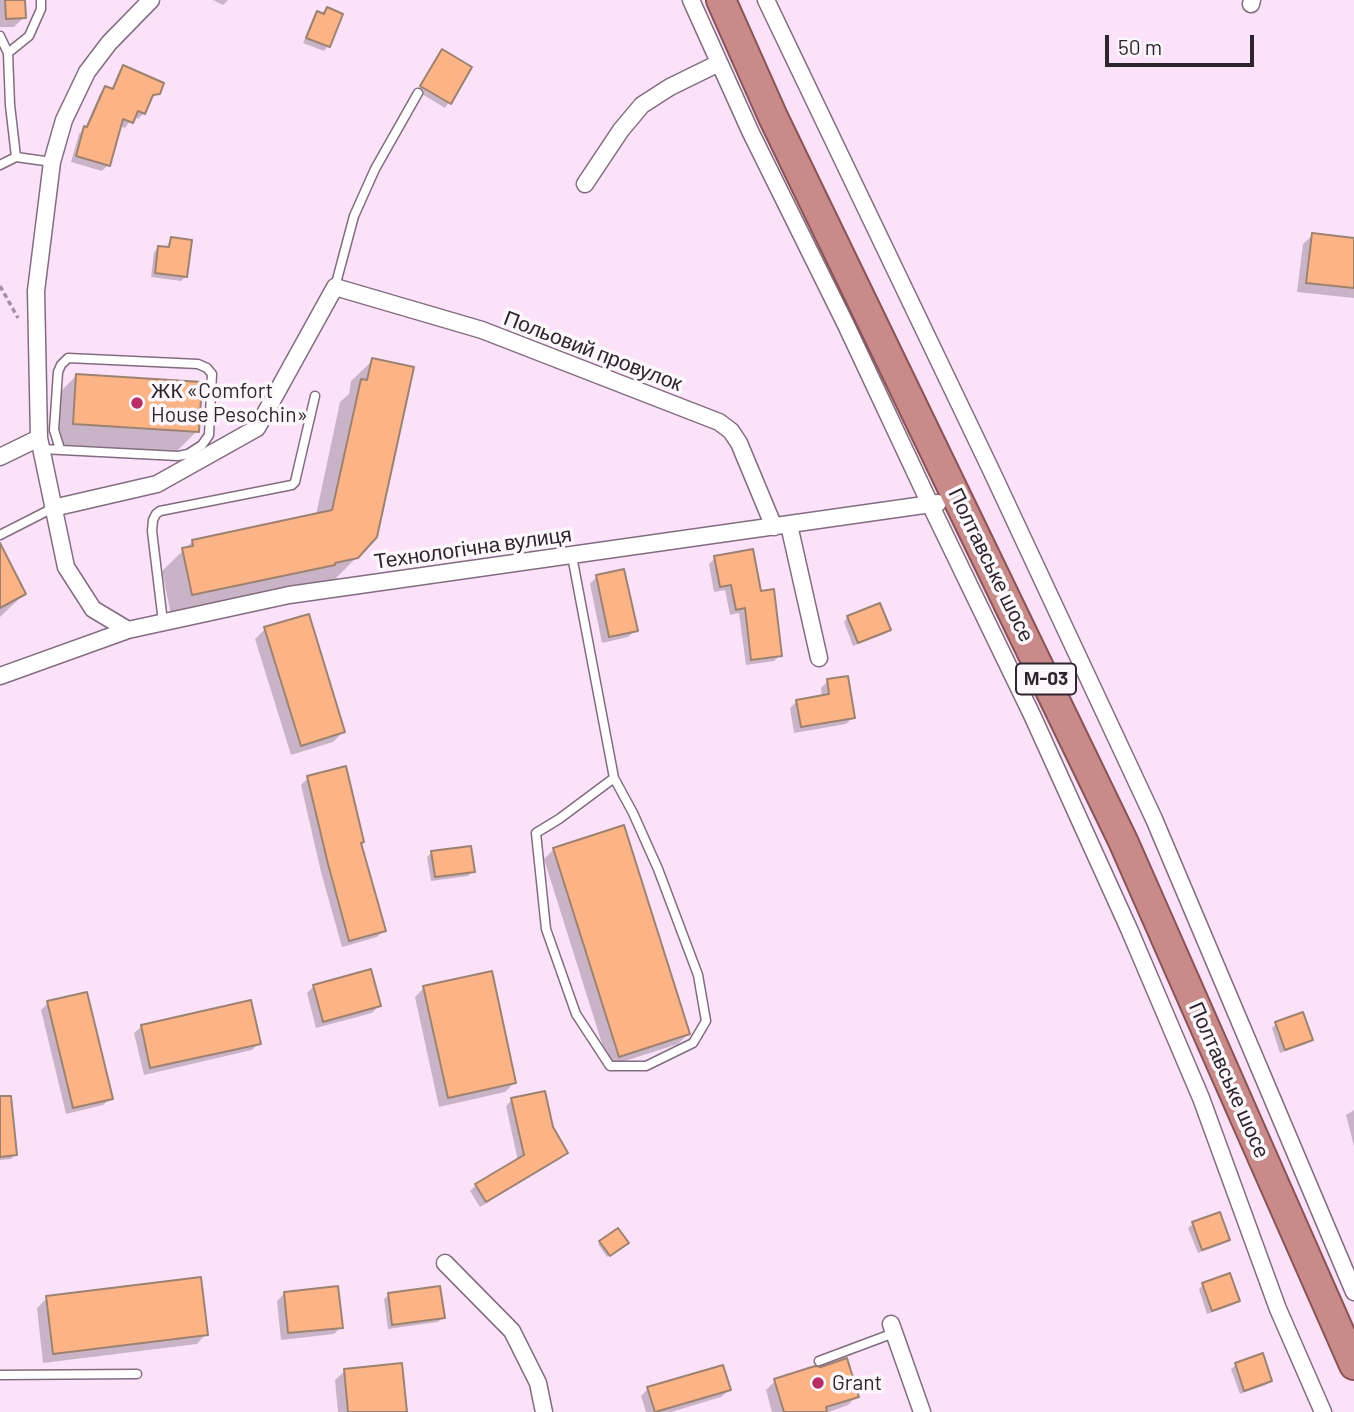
<!DOCTYPE html>
<meta charset="utf-8">
<style>
body{margin:0}
#map{position:relative;width:1354px;height:1412px;overflow:hidden;background:#fce2f9;font-family:Barlow,sans-serif}
canvas{display:block}
.scale{position:absolute;left:1105px;top:35px;width:149px;height:32px;box-sizing:border-box;border:4px solid #2e242d;border-top:0;padding-left:9px;font-size:21px;line-height:24px;white-space:nowrap;color:#2e242d;-webkit-text-stroke:5px #fcf7fb;paint-order:stroke}
</style>
<div id="map">
<canvas width="1354" height="1412"></canvas>
<div class="scale">50 m</div>
</div>
<script>
const ctx = document.querySelector('canvas').getContext('2d');
ctx.lineJoin = 'round';
function fill(path, color) {
  ctx.fillStyle = color;
  ctx.fill(path, 'evenodd');
}
function toPath(rows) {
  const path = new Path2D();
  for (const r of rows) {
    path.moveTo(r[0], r[1]);
    for (let i = 2; i < r.length; i += 2) path.lineTo(r[i], r[i + 1]);
  }
  return path;
}
function trace(path, color, width, dash) {
  ctx.strokeStyle = color;
  ctx.lineWidth = width;
  ctx.lineCap = dash ? 'butt' : 'round';
  ctx.setLineDash(dash || []);
  ctx.stroke(path);
}
function drawText(font, color, halo, rows, align = 'center') {
  ctx.font = font + ' Barlow,sans-serif';
  ctx.lineWidth = 7;
  ctx.setLineDash([]);
  ctx.textBaseline = 'middle';
  ctx.strokeStyle = halo;
  ctx.fillStyle = color;
  for (const [text, x, y, turn = 0] of rows) {
    ctx.save();
    ctx.translate(x, y);
    ctx.rotate((+turn || 0) * Math.PI / 180);
    ctx.textAlign = isNaN(turn) ? turn : align;
    if (halo) ctx.strokeText(text, 0, 0);
    ctx.fillText(text, 0, 0);
    ctx.restore();
  }
}
const shadow = toPath([
 [0,0,23,0,24,17,14,27,0,27],
 [213,0,228,0,223,5],
 [327,9,328,46,324,51,303,43,313,18],
 [442,51,470,68,445,108,417,91],
 [124,68,158,93,149,100,144,113,138,119,133,117,125,128,119,126,108,165,102,171,71,162,79,134,85,128,100,94,106,88,111,90,118,74],
 [1313,235,1354,239,1354,298,1297,292,1303,244],
 [171,239,186,276,181,281,151,277,154,252,159,247,166,248],
 [373,360,357,557,335,579,312,585,171,615,162,571,193,541,316,515,340,402,349,394,351,381],
 [76,376,197,431,176,452,52,444,55,397],
 [715,558,760,594,780,655,774,661,746,665,739,613,730,615,725,590,714,592,709,564],
 [0,566,24,594,0,617],
 [597,576,636,630,628,637,602,643,590,584],
 [848,617,889,630,884,634,853,646,844,622],
 [265,629,343,732,333,742,291,755,255,639],
 [828,681,853,717,846,724,794,733,790,708,797,701,822,697,821,688],
 [308,778,362,842,359,845,384,930,377,937,342,947,321,872,301,785],
 [554,849,688,1034,678,1044,609,1066,544,859],
 [432,853,473,871,468,876,431,881,427,857],
 [314,986,379,1006,372,1013,316,1028,307,993],
 [424,988,514,1083,505,1092,439,1107,415,997],
 [48,1003,111,1098,103,1105,66,1114,41,1010],
 [1276,1024,1311,1039,1306,1044,1280,1053,1272,1028],
 [142,1026,259,1043,252,1050,144,1075,134,1033],
 [512,1100,551,1128,566,1153,560,1159,480,1207,470,1191,476,1185,518,1161,506,1106],
 [1354,1110,1354,1146,1346,1115],
 [0,1127,15,1155,11,1159,0,1160],
 [1193,1224,1228,1239,1223,1244,1198,1253,1188,1228],
 [618,1230,626,1243,607,1257,598,1244],
 [1203,1285,1238,1300,1233,1305,1207,1314,1199,1289],
 [284,1294,341,1327,334,1334,281,1340,277,1301],
 [389,1295,443,1317,438,1322,388,1329,384,1299],
 [47,1298,206,1334,197,1344,43,1363,37,1308],
 [1261,1356,1270,1380,1266,1385,1240,1394,1231,1369,1236,1365],
 [345,1371,405,1412,338,1412,335,1380],
 [775,1381,857,1396,848,1405,829,1412,772,1412,766,1390],
 [648,1389,729,1390,721,1397,671,1412,646,1412,641,1396]
]);
const building = toPath([
 [5,0,25,0,26,18,6,19,5,0],
 [327,7,343,14,330,47,306,38,317,11,324,14,327,7],
 [442,49,472,67,451,104,420,86,442,49],
 [123,65,164,83,160,94,153,95,145,114,138,111,133,123,123,119,110,166,76,156,84,126,87,127,105,86,113,89,123,65],
 [1312,233,1354,238,1354,288,1306,283,1312,233],
 [171,237,192,240,187,277,155,273,158,246,169,247,171,237],
 [372,358,414,367,377,537,358,558,335,563,335,565,192,595,182,548,193,546,192,540,332,510,361,379,367,380,372,358],
 [76,374,202,382,199,432,73,424,76,374],
 [0,543,26,594,0,608,0,543],
 [753,549,761,591,774,589,782,656,751,660,745,608,736,610,731,585,720,587,714,556,753,549],
 [624,569,638,631,609,637,596,575,624,569],
 [880,603,891,630,858,643,847,616,880,603],
 [309,614,345,732,301,746,264,627,309,614],
 [848,676,855,718,801,727,796,700,829,694,827,679,848,676],
 [346,766,364,842,361,843,386,931,349,941,328,864,307,776,346,766],
 [624,825,690,1034,619,1057,553,848,624,825],
 [471,846,475,872,435,877,431,851,471,846],
 [371,969,381,1006,323,1022,313,985,371,969],
 [492,971,516,1083,448,1098,423,986,492,971],
 [87,992,113,1099,73,1108,47,1001,87,992],
 [251,1000,261,1044,150,1068,141,1025,251,1000],
 [1303,1012,1313,1040,1285,1050,1275,1022,1303,1012],
 [545,1091,553,1127,568,1153,486,1202,475,1184,524,1155,511,1098,545,1091],
 [0,1096,11,1096,17,1155,0,1157,0,1096],
 [1220,1212,1230,1240,1202,1250,1192,1222,1220,1212],
 [618,1228,629,1243,610,1256,599,1241,618,1228],
 [1230,1273,1240,1301,1212,1311,1202,1283,1230,1273],
 [201,1277,208,1335,53,1354,46,1296,201,1277],
 [338,1286,343,1328,288,1333,284,1292,338,1286],
 [440,1286,445,1318,392,1325,388,1293,440,1286],
 [1263,1353,1272,1381,1244,1391,1235,1363,1263,1353],
 [847,1358,859,1397,826,1407,827,1412,784,1412,774,1379,815,1366,821,1367,847,1358],
 [402,1363,407,1412,348,1412,344,1369,402,1363],
 [723,1365,731,1390,655,1412,647,1387,723,1365]
]);
const path = toPath([
 [0,286,18,318]
]);
const service = toPath([
 [0,36,8,53],
 [16,157,10,105,8,53,29,36,41,9,41,0],
 [0,165,16,157,52,162],
 [335,287,354,216,375,169,418,93],
 [42,449,178,456,188,454,202,445,209,435,212,374,207,368,198,364,68,358,61,365,58,372,54,430,60,449],
 [0,535,53,508],
 [572,556,614,778,633,813,658,869,698,975,706,1021,693,1043,646,1066,610,1066,576,1014,546,929,536,833,559,819,614,778],
 [163,622,152,531,153,520,156,514,160,511,292,485,295,482,315,396],
 [819,1361,894,1333],
 [0,1375,137,1374]
]);
const minor = toPath([
 [691,0,751,133,846,325,930,504,1032,715,1129,929,1201,1098,1278,1309,1323,1412],
 [766,0,991,470,1154,819,1354,1292],
 [1251,4,1252,0],
 [585,184,621,130,642,105,670,87,719,63],
 [0,457,39,438],
 [53,508,157,484,257,428,335,287,482,330,719,422,731,431,739,443,774,527],
 [789,525,819,658],
 [128,630,93,609,66,567,39,438,36,291,52,162,64,120,87,72,109,43,151,0],
 [0,676,128,630,289,595,938,503],
 [445,1263,512,1331,538,1383,544,1412],
 [891,1324,922,1412]
]);
const trunk = toPath([
 [721,0,773,117,1123,841,1354,1365]
]);
const markers = [
 [137,403,7,"#b92e66"],
 [818,1383,7,"#b92e66"]
];
const shields = [
 [1046,679,60]
];
const shieldNames = [
 ["М-03",1046,679]
];
const streetNames = [
 ["Польовий провулок",593,351,21],
 ["Технологічна вулиця",473,548,-8],
 ["Полтавське шосе",991,565,64],
 ["Полтавське шосе",1229,1080,66]
];
const poiNames = [
 ["ЖК «Comfort",151,391],
 ["House Pesochin»",151,415],
 ["Grant",832,1383]
];
fill(shadow, '#0003');
fill(building, '#fcb385');
trace(building, '#9d8272', 2);
trace(service, '#826c7f', 11);
trace(minor, '#826c7f', 19);
trace(trunk, '#8a5456', 32);
trace(path, '#a390a1', 3.5, [5, 3.5]);
trace(service, '#fff', 8);
trace(minor, '#fff', 16);
trace(trunk, '#c88b8a', 28);
for (const [x, y, r, color] of markers) {
  const dot = new Path2D();
  dot.arc(x, y, r, 0, 2 * Math.PI);
  ctx.fillStyle = color;
  ctx.fill(dot);
  trace(dot, '#fcf7fb', 2.5);
}
for (const [x, y, w] of shields) {
  const box = new Path2D();
  box.roundRect(x - w / 2, y - 15.5, w, 31, 5);
  ctx.fillStyle = '#fcf7fb';
  ctx.fill(box);
  trace(box, '#2e242d', 2);
}
drawText('bold 19px', '#2e242d', null, shieldNames);
drawText('21px', '#2e242d', '#fcf7fb', streetNames);
drawText('21px', '#2e242d', '#fcf7fb', poiNames, 'left');
</script>
